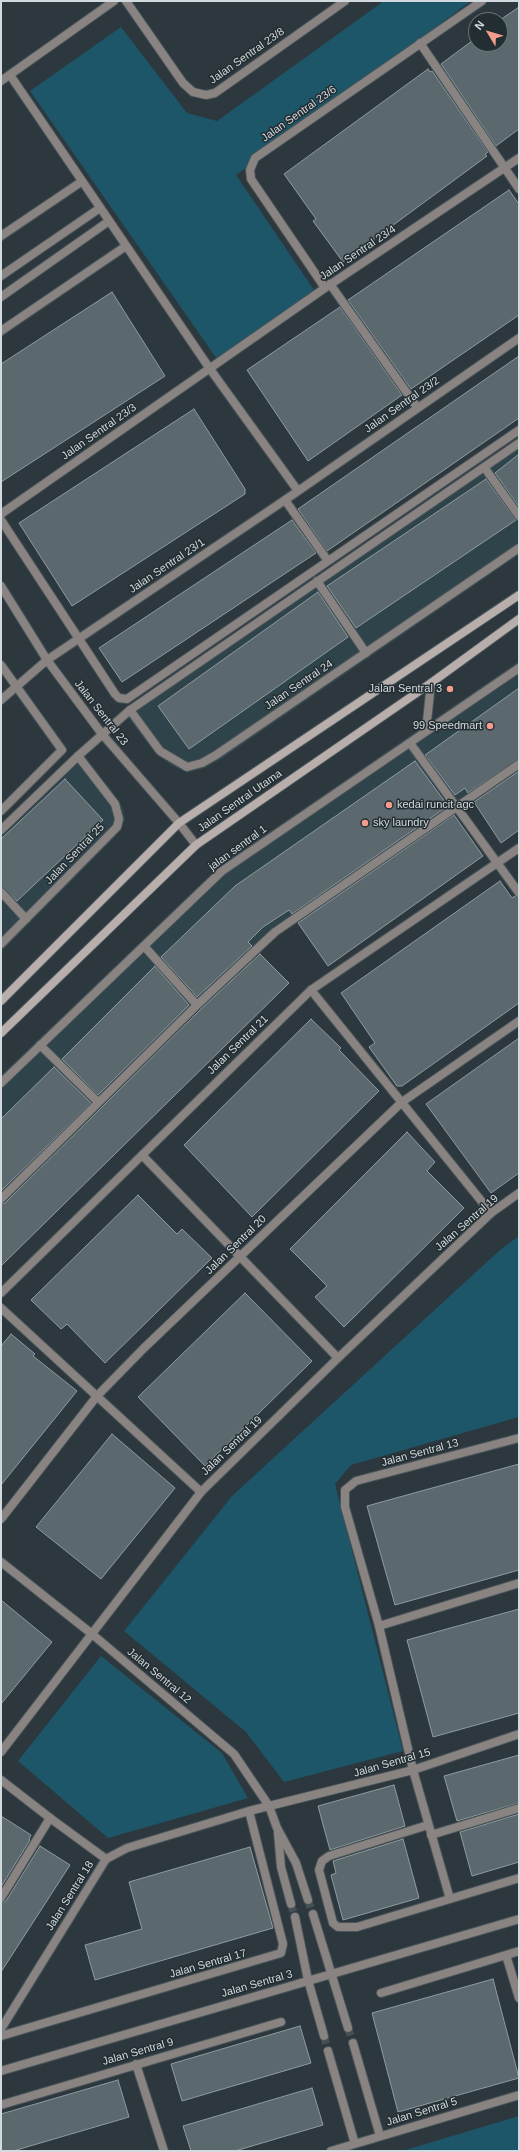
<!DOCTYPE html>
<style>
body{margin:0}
#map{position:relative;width:520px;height:2152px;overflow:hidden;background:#2c383d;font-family:Helvetica,sans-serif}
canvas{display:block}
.frame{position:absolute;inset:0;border:2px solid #d3dadd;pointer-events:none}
.north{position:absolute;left:468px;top:12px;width:40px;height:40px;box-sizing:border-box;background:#232e33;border:1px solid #697377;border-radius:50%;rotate:308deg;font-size:11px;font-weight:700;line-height:16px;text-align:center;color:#d3dadd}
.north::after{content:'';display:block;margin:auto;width:14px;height:18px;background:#f49d8d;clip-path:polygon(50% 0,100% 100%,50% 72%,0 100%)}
</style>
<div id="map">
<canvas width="520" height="2152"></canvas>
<div class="frame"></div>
<div class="north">N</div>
</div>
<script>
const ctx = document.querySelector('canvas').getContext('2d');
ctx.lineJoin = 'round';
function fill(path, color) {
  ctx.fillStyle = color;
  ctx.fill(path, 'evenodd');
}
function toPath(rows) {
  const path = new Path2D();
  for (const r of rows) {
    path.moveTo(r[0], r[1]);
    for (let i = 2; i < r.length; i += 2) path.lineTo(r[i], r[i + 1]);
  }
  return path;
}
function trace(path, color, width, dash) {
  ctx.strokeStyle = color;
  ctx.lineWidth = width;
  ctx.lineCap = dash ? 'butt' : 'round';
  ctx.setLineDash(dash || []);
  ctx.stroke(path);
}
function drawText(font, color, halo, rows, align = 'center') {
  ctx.font = font + ' Helvetica,sans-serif';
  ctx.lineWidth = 3;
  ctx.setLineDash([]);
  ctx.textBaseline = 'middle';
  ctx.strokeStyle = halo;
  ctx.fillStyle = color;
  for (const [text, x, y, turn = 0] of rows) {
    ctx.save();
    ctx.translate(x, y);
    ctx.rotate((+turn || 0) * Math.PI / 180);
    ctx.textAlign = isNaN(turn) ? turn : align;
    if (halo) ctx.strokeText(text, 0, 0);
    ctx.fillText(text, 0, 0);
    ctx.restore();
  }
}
const built = toPath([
 [519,439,519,555,220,760,205,768,187,773,170,765,155,753,123,711],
 [519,661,519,768,276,935,185,1022,1,1203,1,1075,218,867],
 [72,757,86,757,119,801,124,810,125,820,122,828,112,840,1,952,1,825]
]);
const green = toPath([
 [384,1,471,1,236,175,316,293,219,362,30,91,121,27,187,113,217,121],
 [519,1236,519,1417,351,1465,335,1484,403,1751,284,1782,246,1732,124,1631,232,1496,501,1249],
 [101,1656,222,1753,248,1798,108,1838,18,1761],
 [519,2116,519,2151,402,2151]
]);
const building = toPath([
 [519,7,519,129,496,146,441,64,476,38,476,44,500,44,500,20,519,7],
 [428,69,430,72,432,71,488,152,485,154,487,156,343,262,313,221,316,219,284,174,428,69],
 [509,190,519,204,519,315,411,389,348,300,509,190],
 [112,292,165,376,1,482,1,364,112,292],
 [340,307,402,395,308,461,247,370,340,307],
 [519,356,519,418,327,551,298,509,519,356],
 [194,409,245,489,245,494,72,606,19,523,194,409],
 [519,454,519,507,495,473,519,454],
 [486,479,516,520,356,628,327,586,486,479],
 [292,520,316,553,122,682,99,648,292,520],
 [318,592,348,637,189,749,158,706,318,592],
 [519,688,519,759,468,793,465,788,455,795,425,755,519,688],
 [415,761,448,806,292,914,289,910,263,927,248,942,252,946,197,997,161,957,235,886,415,761],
 [519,771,519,830,501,843,474,802,519,771],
 [65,779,103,820,17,901,1,887,1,839,65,779],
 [454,815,483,856,328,966,298,923,454,815],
 [500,881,512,898,515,896,519,898,519,1003,402,1086,397,1086,369,1047,375,1043,341,993,500,881],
 [260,954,289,983,1,1266,1,1204,5,1203,201,1009,260,954],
 [155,966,189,1005,98,1095,62,1059,155,966],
 [311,1019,341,1048,339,1050,379,1091,252,1217,184,1145,311,1019],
 [519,1038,519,1173,491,1193,426,1104,519,1038],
 [54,1067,91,1103,1,1191,1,1119,54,1067],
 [407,1132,435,1162,427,1171,464,1208,344,1327,315,1297,327,1286,290,1249,407,1132],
 [138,1195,177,1234,182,1229,212,1258,105,1363,67,1324,61,1329,31,1300,138,1195],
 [245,1293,312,1361,205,1466,138,1397,245,1293],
 [11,1334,35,1354,33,1356,77,1391,1,1485,1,1346,11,1334],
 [112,1434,175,1488,101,1579,36,1527,112,1434],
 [519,1464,519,1570,395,1605,367,1506,519,1464],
 [1,1600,52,1642,1,1704,1,1600],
 [519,1609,519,1713,433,1737,407,1640,519,1609],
 [519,1755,519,1803,457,1821,444,1776,519,1755],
 [394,1785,405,1826,330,1850,318,1806,394,1785],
 [519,1814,519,1862,472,1876,460,1832,519,1814],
 [1,1816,31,1835,29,1839,30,1840,1,1887,1,1816],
 [403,1839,419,1898,343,1920,331,1875,336,1873,333,1861,403,1839],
 [40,1846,70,1865,1,1972,1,1903,6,1901,40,1846],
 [250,1847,273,1928,95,1980,85,1945,142,1929,129,1882,250,1847],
 [493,1979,519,2078,398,2112,372,2013,493,1979],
 [300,2026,311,2063,182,2101,171,2064,300,2026],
 [118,2080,129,2117,13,2151,1,2151,1,2114,118,2080],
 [312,2088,323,2125,235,2151,191,2151,183,2126,312,2088]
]);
const streetTunnel = toPath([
 [308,1900,313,1914],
 [291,1904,295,1917],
 [348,2028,353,2043],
 [324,2036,328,2051]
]);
const lane = toPath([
 [420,43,519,189],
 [330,284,417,407],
 [484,467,519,516],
 [285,500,328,561],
 [1,520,115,694,119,698,127,699,519,430],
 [317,581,366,653],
 [1,665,62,750,1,811],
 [130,710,519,443],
 [410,743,519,893],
 [1,830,78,756],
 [1,892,26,919],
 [144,946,197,1005],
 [311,990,491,1213],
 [40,1045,98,1102],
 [1,1199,197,1005,275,932,519,764],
 [1,1308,201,1492],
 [431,1835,519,1808],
 [1,1898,50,1818]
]);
const street = toPath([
 [126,1,183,83,193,92,206,95,215,93,345,1],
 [10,75,210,369,298,491],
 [1,81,114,1],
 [1,236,81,182],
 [1,276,100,208],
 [325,288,251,179,250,170,255,158,482,1],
 [1,297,109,221],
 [1,331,126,246],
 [1,514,325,288,519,158],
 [1,586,47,660,102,734,179,823,196,845],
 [1,700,47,660,285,500,519,338],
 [426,731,431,683],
 [1,944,117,827,119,819,115,804,78,756,130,710,160,751,187,767,202,763,216,755,519,548],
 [1,1083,222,871,519,668],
 [142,1155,338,1358],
 [1,1293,311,990,519,848],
 [1,1519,97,1396,144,1348,402,1102,519,1021],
 [1,1562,92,1634,234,1754,269,1806,277,1828,296,1863,308,1900],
 [379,1626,519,1583],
 [1,1752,201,1492,338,1358,491,1213,519,1193],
 [1,1780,50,1818,106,1859],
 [428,1825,329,1856,322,1861,319,1870,333,1923,338,1927,357,1927,519,1878],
 [278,1833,281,1867,291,1904],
 [450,1899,413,1770,379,1626,345,1507,345,1490,356,1481,519,1438],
 [313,1914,348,2028],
 [295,1917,308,1980,324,2036],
 [506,1955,519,1998],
 [381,1993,519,1951],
 [1,2029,106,1859,127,1848,249,1811,413,1770,519,1734],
 [1,2036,281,1953,283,1944,249,1811],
 [353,2043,380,2136],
 [328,2051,355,2144],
 [136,2064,164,2151],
 [1,2071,519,1919],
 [1,2105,281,2022],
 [331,2151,519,2095]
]);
const secondary = toPath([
 [1,1001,179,823,519,595],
 [1,1033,196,845,431,683,519,619]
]);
const markers = [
 [450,689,4,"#f49d8d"],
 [490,726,4,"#f49d8d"],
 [389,805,4,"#f49d8d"],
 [365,823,4,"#f49d8d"]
];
const streetNames = [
 ["Jalan Sentral 23/8",247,56,-35],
 ["Jalan Sentral 23/6",299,114,-35],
 ["Jalan Sentral 23/4",358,253,-34],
 ["Jalan Sentral 23/2",402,405,-35],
 ["Jalan Sentral 23/3",99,432,-35],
 ["Jalan Sentral 23/1",167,566,-34],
 ["Jalan Sentral 24",299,685,-34],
 ["Jalan Sentral 23",101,713,52],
 ["Jalan Sentral Utama",240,801,-35],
 ["jalan sentral 1",238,848,-36],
 ["Jalan Sentral 25",75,854,-46],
 ["Jalan Sentral 21",238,1045,-44],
 ["Jalan Sentral 19",467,1223,-41],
 ["Jalan Sentral 20",236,1245,-44],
 ["Jalan Sentral 19",232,1446,-44],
 ["Jalan Sentral 13",420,1453,-15],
 ["Jalan Sentral 12",159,1676,40],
 ["Jalan Sentral 15",392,1763,-16],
 ["Jalan Sentral 18",70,1896,-58],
 ["Jalan Sentral 17",208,1964,-16],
 ["Jalan Sentral 3",257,1984,-16],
 ["Jalan Sentral 9",138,2052,-16],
 ["Jalan Sentral 5",422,2112,-17]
];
const poiNames = [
 ["Jalan Sentral 3",442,689],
 ["99 Speedmart",482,726],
 ["kedai runcit agc",397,805,"left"],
 ["sky laundry",373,823,"left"]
];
fill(built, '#2f434a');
fill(green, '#1c5668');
fill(building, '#5b686d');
trace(building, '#8e9ca1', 1);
trace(streetTunnel, '#455055', 8, [8, 4]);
trace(lane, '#4a555a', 10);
trace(street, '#4a555a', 10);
trace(secondary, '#4a555a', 10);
trace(lane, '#898381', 8);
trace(street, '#898381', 8);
trace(secondary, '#b8aeac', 8);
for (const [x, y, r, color] of markers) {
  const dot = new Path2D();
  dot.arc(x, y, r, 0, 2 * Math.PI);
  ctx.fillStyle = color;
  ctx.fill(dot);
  trace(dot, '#232e33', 1.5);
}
drawText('11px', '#d3dadd', '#232e33', streetNames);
drawText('11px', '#d3dadd', '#232e33', poiNames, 'right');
</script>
